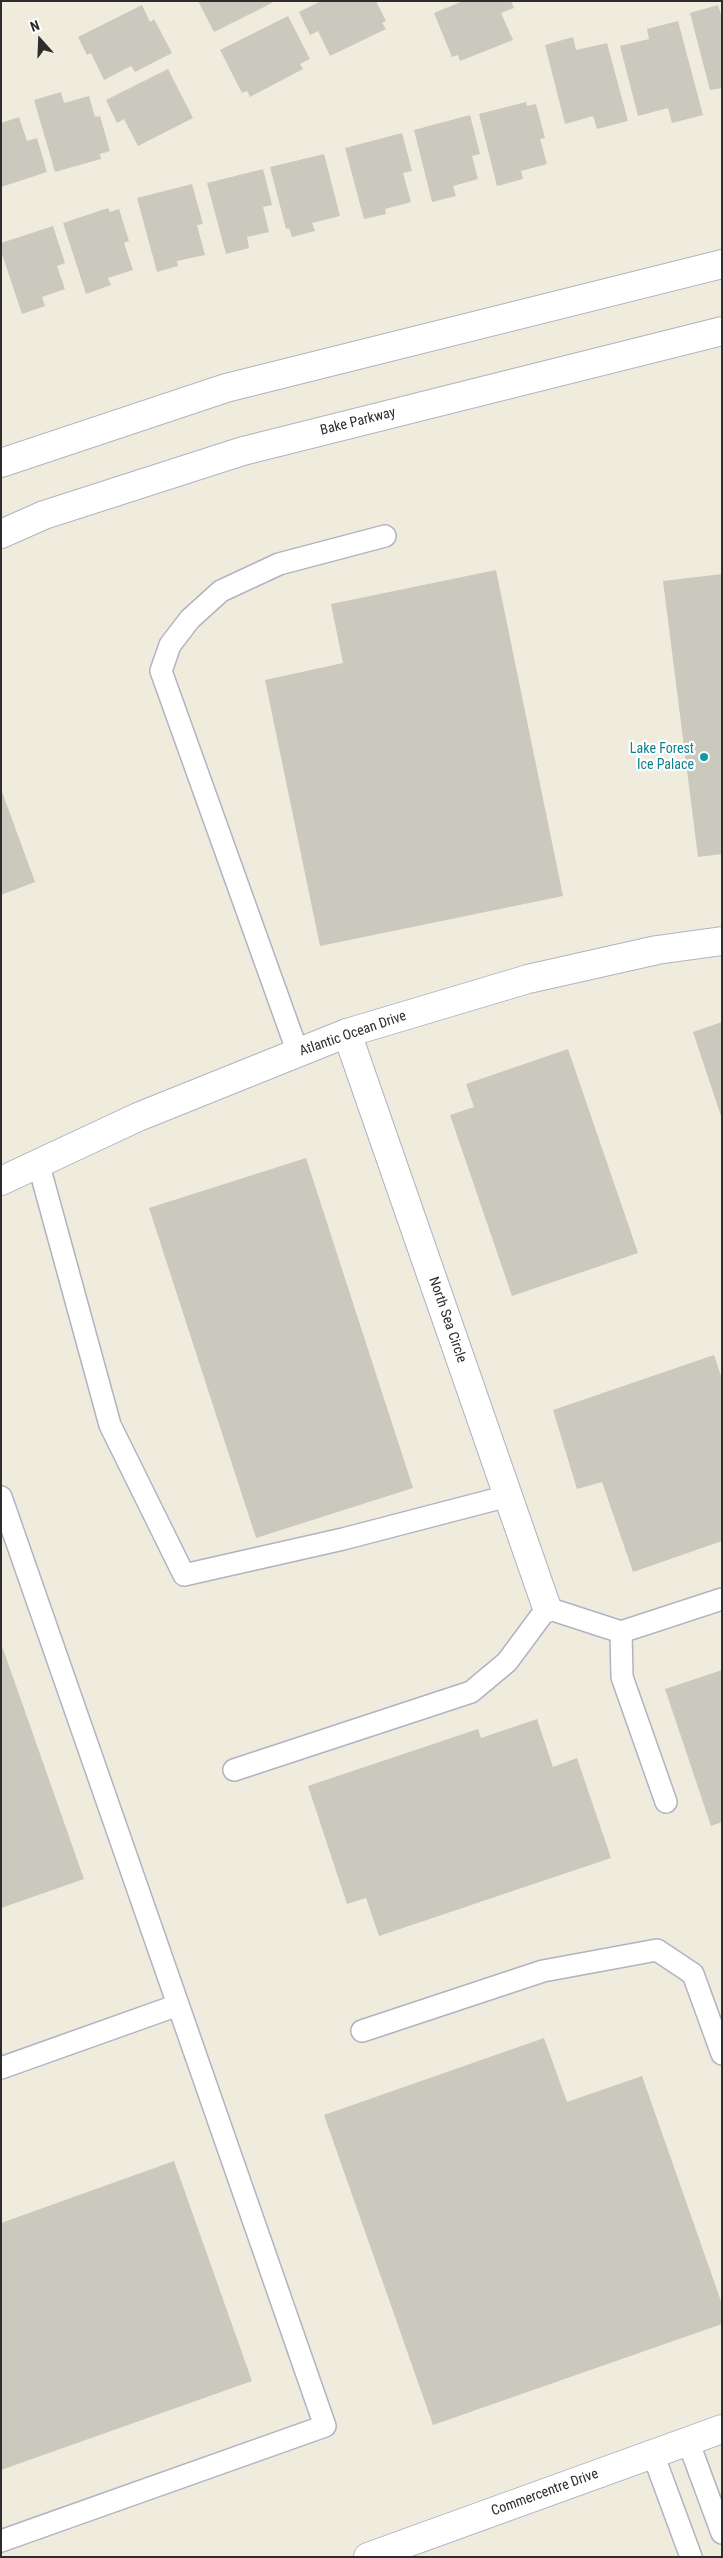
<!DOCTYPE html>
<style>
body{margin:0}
#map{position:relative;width:723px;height:2558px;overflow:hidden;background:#efecde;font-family:"Roboto Condensed",sans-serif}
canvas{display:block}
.frame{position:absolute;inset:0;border:2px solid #2d2d2d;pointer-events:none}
.north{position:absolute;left:15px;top:15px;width:50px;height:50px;-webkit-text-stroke:4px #fff;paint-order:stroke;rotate:340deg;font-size:14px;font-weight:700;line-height:20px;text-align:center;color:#2d2d2d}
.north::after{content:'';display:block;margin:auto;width:18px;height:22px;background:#2d2d2d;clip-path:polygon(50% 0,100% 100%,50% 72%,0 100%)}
</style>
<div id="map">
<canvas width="723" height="2558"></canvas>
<div class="frame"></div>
<div class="north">N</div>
</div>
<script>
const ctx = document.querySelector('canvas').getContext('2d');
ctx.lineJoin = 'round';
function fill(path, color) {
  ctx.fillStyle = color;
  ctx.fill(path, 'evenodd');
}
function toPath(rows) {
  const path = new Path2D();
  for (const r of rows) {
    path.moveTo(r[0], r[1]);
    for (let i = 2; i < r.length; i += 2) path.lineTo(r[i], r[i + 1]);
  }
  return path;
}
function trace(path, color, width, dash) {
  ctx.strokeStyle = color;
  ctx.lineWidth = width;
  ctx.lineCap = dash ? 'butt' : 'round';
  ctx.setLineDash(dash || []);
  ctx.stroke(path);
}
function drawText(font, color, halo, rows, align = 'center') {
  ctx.font = font + ' "Roboto Condensed",sans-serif';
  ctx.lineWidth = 4.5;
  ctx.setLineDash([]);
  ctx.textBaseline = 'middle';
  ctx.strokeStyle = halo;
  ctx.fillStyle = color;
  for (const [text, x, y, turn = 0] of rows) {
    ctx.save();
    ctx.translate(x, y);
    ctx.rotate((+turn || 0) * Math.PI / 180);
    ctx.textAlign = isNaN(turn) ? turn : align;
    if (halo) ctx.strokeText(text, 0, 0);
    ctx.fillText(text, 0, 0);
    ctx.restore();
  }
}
const building = toPath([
 [198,1,271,1,272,3,214,32],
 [321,1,376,1,386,21,382,23,386,29,330,56,318,31,310,35,299,12],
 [463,1,511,1,514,8,501,13,513,40,460,61,458,55,452,57,434,13],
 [142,5,150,22,154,19,172,53,135,72,131,66,104,80,91,53,87,55,78,37],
 [718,5,722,18,722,88,710,90,690,13],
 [288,16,310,59,300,64,303,69,250,97,247,91,242,93,220,50],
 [678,21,703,115,672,123,668,108,638,116,620,46,649,39,647,29],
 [573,37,576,50,607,43,628,121,597,129,593,116,565,124,545,45],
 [168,69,193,118,138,146,124,119,117,123,106,100],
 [61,92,64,103,89,96,95,117,100,116,110,151,100,154,101,159,55,172,34,100],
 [526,102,527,106,536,104,545,138,540,139,547,164,521,171,523,179,497,186,479,114],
 [470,115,480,154,472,156,478,179,453,186,456,196,432,202,414,130],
 [19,117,27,141,37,138,47,172,1,187,1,123],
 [402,133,412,171,403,173,411,202,385,209,386,214,364,219,345,148],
 [324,154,340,216,312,223,315,231,292,237,289,228,286,229,270,167],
 [263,169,272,205,263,207,269,232,247,237,249,248,226,254,207,183],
 [192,184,203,224,197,225,205,255,177,261,178,266,157,272,137,198],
 [108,208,110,212,119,209,129,241,124,243,133,270,108,278,111,285,86,294,63,223],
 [53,226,65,263,57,266,65,289,42,297,45,306,22,314,1,251,1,243],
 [496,570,563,896,320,946,265,680,343,663,331,604],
 [722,574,722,854,698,857,663,581],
 [1,789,35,882,1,895],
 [722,1022,722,1116,721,1116,693,1032],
 [568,1049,638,1253,512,1296,450,1115,474,1107,466,1084],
 [306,1158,413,1488,256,1538,149,1208],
 [714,1355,722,1379,722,1541,633,1572,602,1482,577,1489,553,1410],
 [2,1646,84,1879,1,1908,1,1647],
 [722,1670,722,1822,711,1826,665,1689],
 [537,1719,553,1767,577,1758,611,1858,379,1936,366,1898,347,1904,308,1786,478,1729,481,1738],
 [544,2038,567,2102,642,2076,722,2304,722,2324,433,2425,324,2115],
 [174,2161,252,2381,1,2470,1,2223]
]);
const service = toPath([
 [298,1053,161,671,170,645,190,619,221,591,279,564,385,536],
 [38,1162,110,1425,184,1575,343,1539,508,1496],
 [1,1497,325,2426,1,2541],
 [621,1632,622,1677,666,1802],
 [234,1770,471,1692,507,1662,547,1608,621,1632,722,1599],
 [362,2031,543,1971,657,1950,693,1974,722,2054],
 [1,2068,178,2005],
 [688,2441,722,2533],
 [653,2454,691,2557]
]);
const minor = toPath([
 [347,1033,547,1608]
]);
const tertiary = toPath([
 [1,1181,138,1117,347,1033,528,979,657,950,722,941],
 [368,2557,722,2429]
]);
const secondary = toPath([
 [1,463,226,388,722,264],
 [1,534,44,515,243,451,722,331]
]);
const markers = [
 [704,757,5,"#0f9aa8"]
];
const streetNames = [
 ["Bake Parkway",358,422,-14],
 ["Atlantic Ocean Drive",353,1034,-19],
 ["North Sea Circle",447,1320,71],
 ["Commercentre Drive",545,2493,-20]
];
const cultureNames = [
 ["Lake Forest",694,749],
 ["Ice Palace",694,765]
];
fill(building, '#cbc8bd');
trace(service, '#b2b2c2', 24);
trace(minor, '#b2b2c2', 30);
trace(tertiary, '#b2b2c2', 30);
trace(secondary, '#b2b2c2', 30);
trace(service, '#fff', 21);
trace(minor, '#fff', 28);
trace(tertiary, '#fff', 28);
trace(secondary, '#fff', 28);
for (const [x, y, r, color] of markers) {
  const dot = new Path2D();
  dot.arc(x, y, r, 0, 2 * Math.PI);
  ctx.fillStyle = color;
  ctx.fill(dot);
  trace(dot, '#fff', 2);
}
drawText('14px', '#2d2d2d', '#fff', streetNames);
drawText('14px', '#0d838f', '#fff', cultureNames, 'right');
</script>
